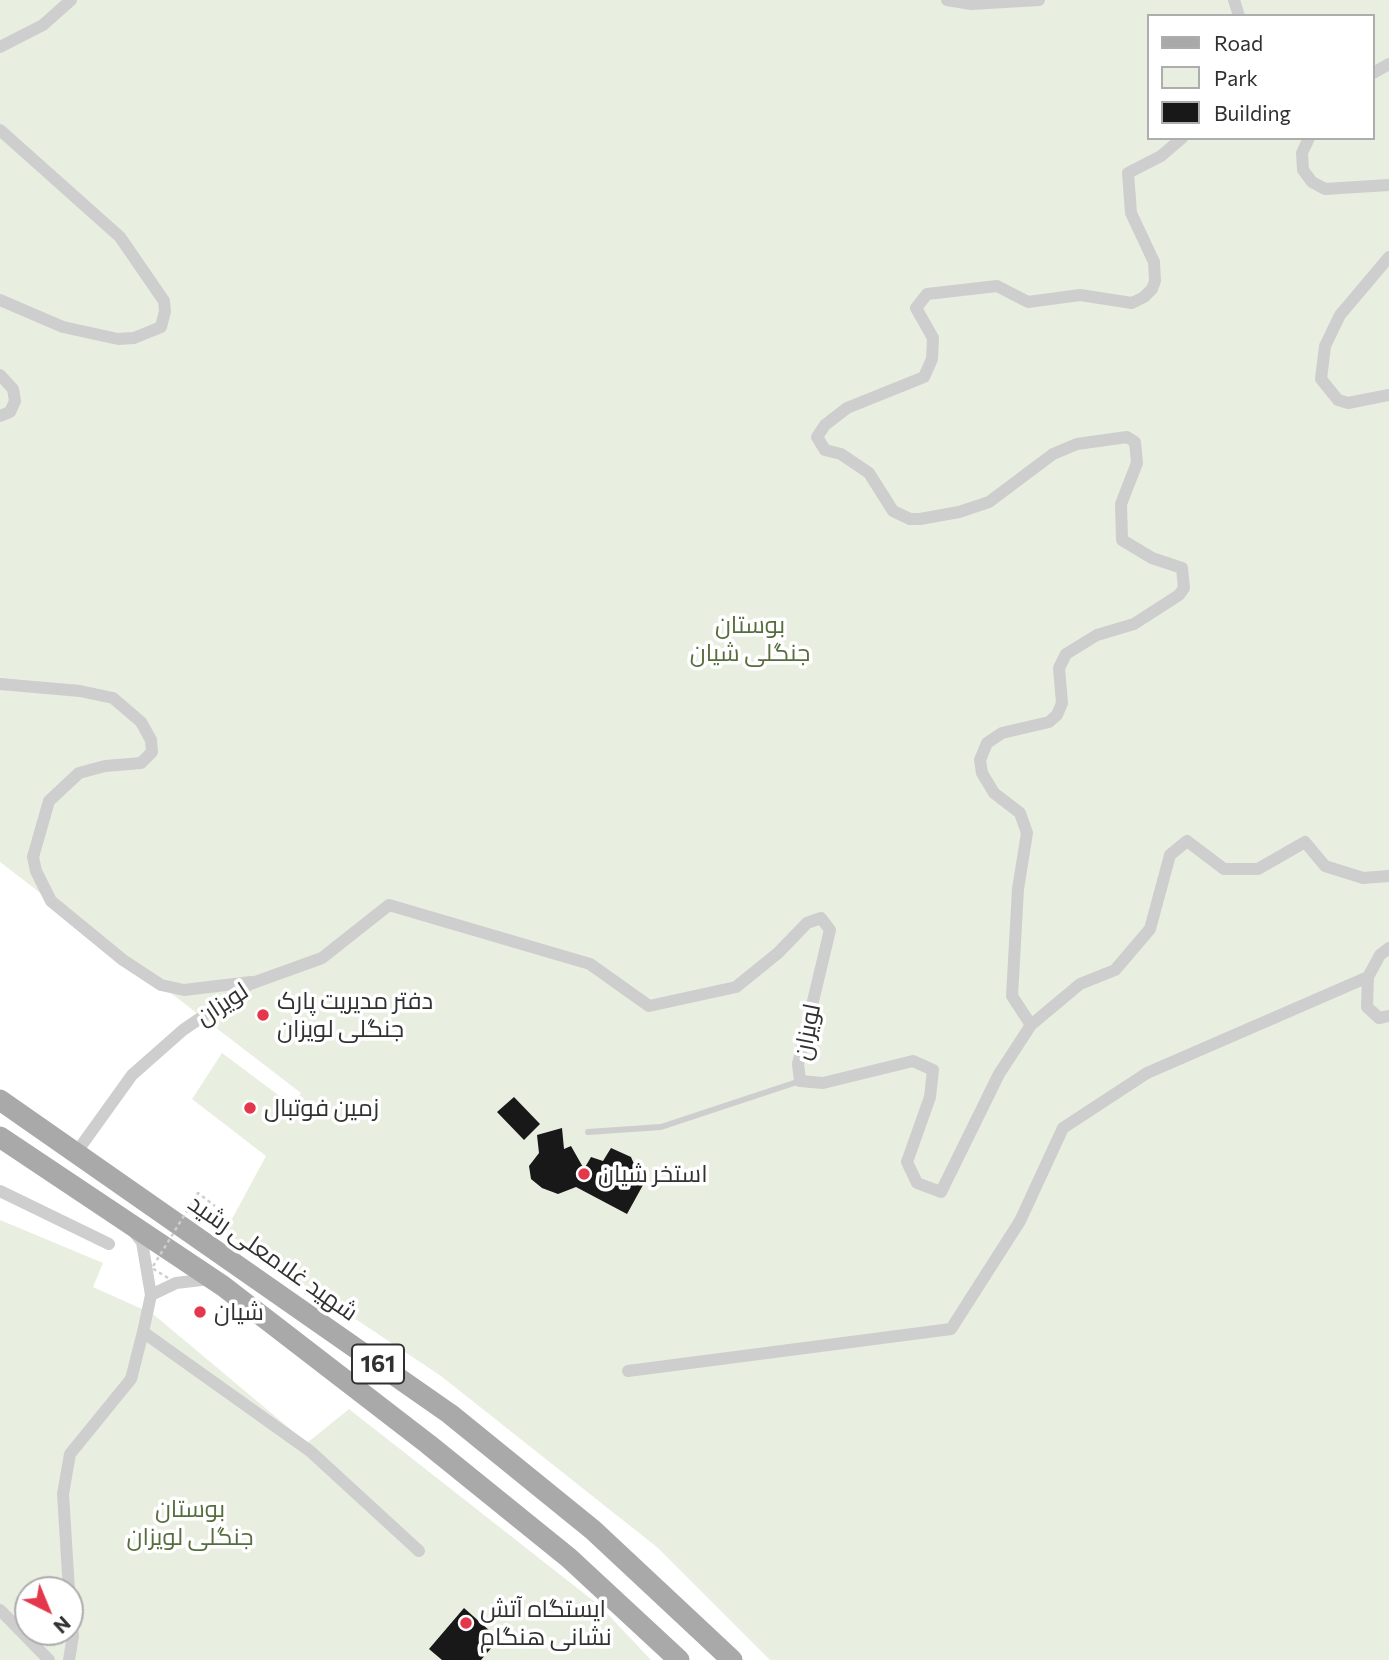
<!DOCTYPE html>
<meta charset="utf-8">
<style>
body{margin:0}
#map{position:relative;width:1389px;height:1660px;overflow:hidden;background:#fff;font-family:Commissioner,sans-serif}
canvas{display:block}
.legend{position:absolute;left:1147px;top:14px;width:228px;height:126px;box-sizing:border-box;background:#fff;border:2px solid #adadad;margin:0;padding:9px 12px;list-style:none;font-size:21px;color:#313131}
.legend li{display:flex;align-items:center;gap:14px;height:35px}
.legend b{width:35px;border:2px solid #adadad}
.north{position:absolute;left:14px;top:1576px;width:70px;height:70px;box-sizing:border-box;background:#fff;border:2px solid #adadad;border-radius:50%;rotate:137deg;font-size:19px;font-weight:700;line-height:28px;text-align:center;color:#313131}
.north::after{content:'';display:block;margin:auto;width:24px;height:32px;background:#e4374b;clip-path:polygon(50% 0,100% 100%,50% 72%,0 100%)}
</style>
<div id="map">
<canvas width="1389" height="1660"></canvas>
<ul class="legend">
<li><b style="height:9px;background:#a9a9a9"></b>Road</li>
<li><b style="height:19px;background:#e8eee0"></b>Park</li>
<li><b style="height:19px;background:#181818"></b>Building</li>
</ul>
<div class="north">N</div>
</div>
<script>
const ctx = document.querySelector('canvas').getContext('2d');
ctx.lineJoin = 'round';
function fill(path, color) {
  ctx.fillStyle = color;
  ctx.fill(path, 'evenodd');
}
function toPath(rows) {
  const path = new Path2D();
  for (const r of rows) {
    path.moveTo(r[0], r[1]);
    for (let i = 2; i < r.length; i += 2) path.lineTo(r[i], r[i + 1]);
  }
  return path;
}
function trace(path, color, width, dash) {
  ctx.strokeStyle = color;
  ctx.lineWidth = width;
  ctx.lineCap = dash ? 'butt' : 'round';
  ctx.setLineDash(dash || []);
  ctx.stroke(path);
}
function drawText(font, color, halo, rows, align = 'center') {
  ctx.font = font + ' Commissioner,Cairo,sans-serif';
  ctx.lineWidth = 7;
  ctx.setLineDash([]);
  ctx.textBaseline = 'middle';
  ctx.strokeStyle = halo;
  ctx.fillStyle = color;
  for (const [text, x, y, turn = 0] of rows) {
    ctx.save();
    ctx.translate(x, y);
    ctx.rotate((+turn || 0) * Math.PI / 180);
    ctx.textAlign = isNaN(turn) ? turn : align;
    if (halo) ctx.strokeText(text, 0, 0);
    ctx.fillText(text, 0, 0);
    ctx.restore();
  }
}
const green = toPath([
 [0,0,1389,0,1389,1660,770,1660,658,1548,441,1376,225,1232,266,1156,192,1099,222,1053,293,1106,301,1093,0,862],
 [1149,16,1373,16,1373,138,1149,138],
 [0,1220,103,1263,93,1287,153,1314,307,1443,349,1409,600,1606,651,1660,0,1660],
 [28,1590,70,1590,70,1632,28,1632]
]);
const building = toPath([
 [514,1097,540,1124,524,1140,497,1112],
 [562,1128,564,1149,571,1146,584,1169,591,1157,603,1161,611,1148,631,1157,643,1185,627,1214,576,1187,558,1194,542,1188,531,1179,529,1166,539,1153,537,1135],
 [464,1608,499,1639,481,1660,442,1660,429,1649]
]);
const service = toPath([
 [588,1132,661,1127,800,1081]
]);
const minor = toPath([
 [947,0,971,4,1039,0],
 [1234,0,1239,16],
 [0,47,43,25,71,0],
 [1373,73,1389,64],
 [0,130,120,237,164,301,165,311,161,327,134,338,118,339,63,327,0,300],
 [1309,138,1302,153,1303,170,1312,182,1325,189,1389,185],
 [1389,257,1340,315,1325,346,1321,379,1338,400,1348,403,1389,395],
 [0,375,13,389,15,401,10,412,0,416],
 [0,684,80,691,113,698,141,722,151,740,152,752,141,763,105,766,79,773,49,801,33,857,36,871,51,901,123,960,161,985,184,990,251,982],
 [1389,948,1380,955,1368,977,1367,1007,1379,1018,1389,1016],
 [1031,1025,1012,996,1018,889,1027,833,1020,813,994,793,982,773,980,760,987,743,1002,733,1049,722,1057,715,1062,703,1059,668,1066,654,1097,635,1134,624,1179,595,1184,588,1182,568,1152,558,1122,540,1121,504,1137,463,1135,442,1127,437,1077,444,1053,454,989,502,959,512,920,519,910,519,893,511,869,473,841,454,825,450,817,437,825,425,847,408,924,377,932,359,933,338,916,308,927,294,997,286,1028,302,1080,295,1132,303,1144,297,1152,289,1155,281,1154,262,1131,213,1128,173,1161,156,1182,138],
 [76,1153,132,1075,183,1030,250,984,322,958,389,905,590,964,649,1006,736,987,778,953,807,923,821,918,830,930,798,1064,800,1081,823,1083,913,1061,933,1070,930,1097,907,1162,917,1183,941,1192,999,1074,1031,1025,1080,984,1115,970,1150,929,1170,855,1187,841,1224,869,1258,869,1305,842,1325,866,1363,878,1389,876],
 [0,1191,109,1244],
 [134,1232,142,1242,151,1295,143,1332],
 [151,1295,176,1283,210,1279],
 [628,1371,951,1329,1020,1221,1063,1128,1147,1073,1368,977],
 [69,1590,63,1494,70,1454,131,1379,143,1332,310,1451,419,1551],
 [0,1610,49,1660],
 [69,1660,73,1636,70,1597]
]);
const primary = toPath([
 [0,1100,450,1414,593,1530,732,1660],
 [0,1137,223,1286,428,1444,569,1558,679,1660]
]);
const pathBridge = toPath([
 [168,1278,152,1268,198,1193,215,1206]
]);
const markers = [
 [263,1015,7,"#e4374b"],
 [250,1108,7,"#e4374b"],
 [584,1174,7,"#e4374b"],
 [200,1312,7,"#e4374b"],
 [466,1623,7,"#e4374b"]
];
const shields = [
 [378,1364,52]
];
const shieldNames = [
 ["161",378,1364]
];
const parkNames = [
 ["بوستان",750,625],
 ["جنگلی شیان",750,653],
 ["بوستان",190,1509],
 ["جنگلی لویزان",190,1537]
];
const poiNames = [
 ["دفتر مدیریت پارک",277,1001],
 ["جنگلی لویزان",277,1029],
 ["زمین فوتبال",264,1108],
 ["استخر شیان",598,1174],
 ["شیان",214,1312],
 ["ایستگاه آتش",480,1609],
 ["نشانی هنگام",480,1637]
];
const streetNames = [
 ["لویزان",222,1004,-33],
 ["لویزان",807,1032,-79],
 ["شهید غلامعلی رشید",273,1258,35]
];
fill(green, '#e8eee0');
fill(building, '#181818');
trace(service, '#cecece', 6);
trace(minor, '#cecece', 12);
trace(primary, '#a9a9a9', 21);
trace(pathBridge, '#cecece', 2.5, [3.5, 3.5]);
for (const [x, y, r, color] of markers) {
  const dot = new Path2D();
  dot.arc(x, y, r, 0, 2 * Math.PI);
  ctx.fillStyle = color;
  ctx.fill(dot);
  trace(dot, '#fff', 2.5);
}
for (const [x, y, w] of shields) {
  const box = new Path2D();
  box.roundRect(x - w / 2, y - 19.5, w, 39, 5);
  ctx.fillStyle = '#fff';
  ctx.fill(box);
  trace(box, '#313131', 2);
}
drawText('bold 23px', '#313131', null, shieldNames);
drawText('24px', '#566d3e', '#fff', parkNames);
drawText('24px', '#313131', '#fff', poiNames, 'left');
drawText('24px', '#313131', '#fff', streetNames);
</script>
